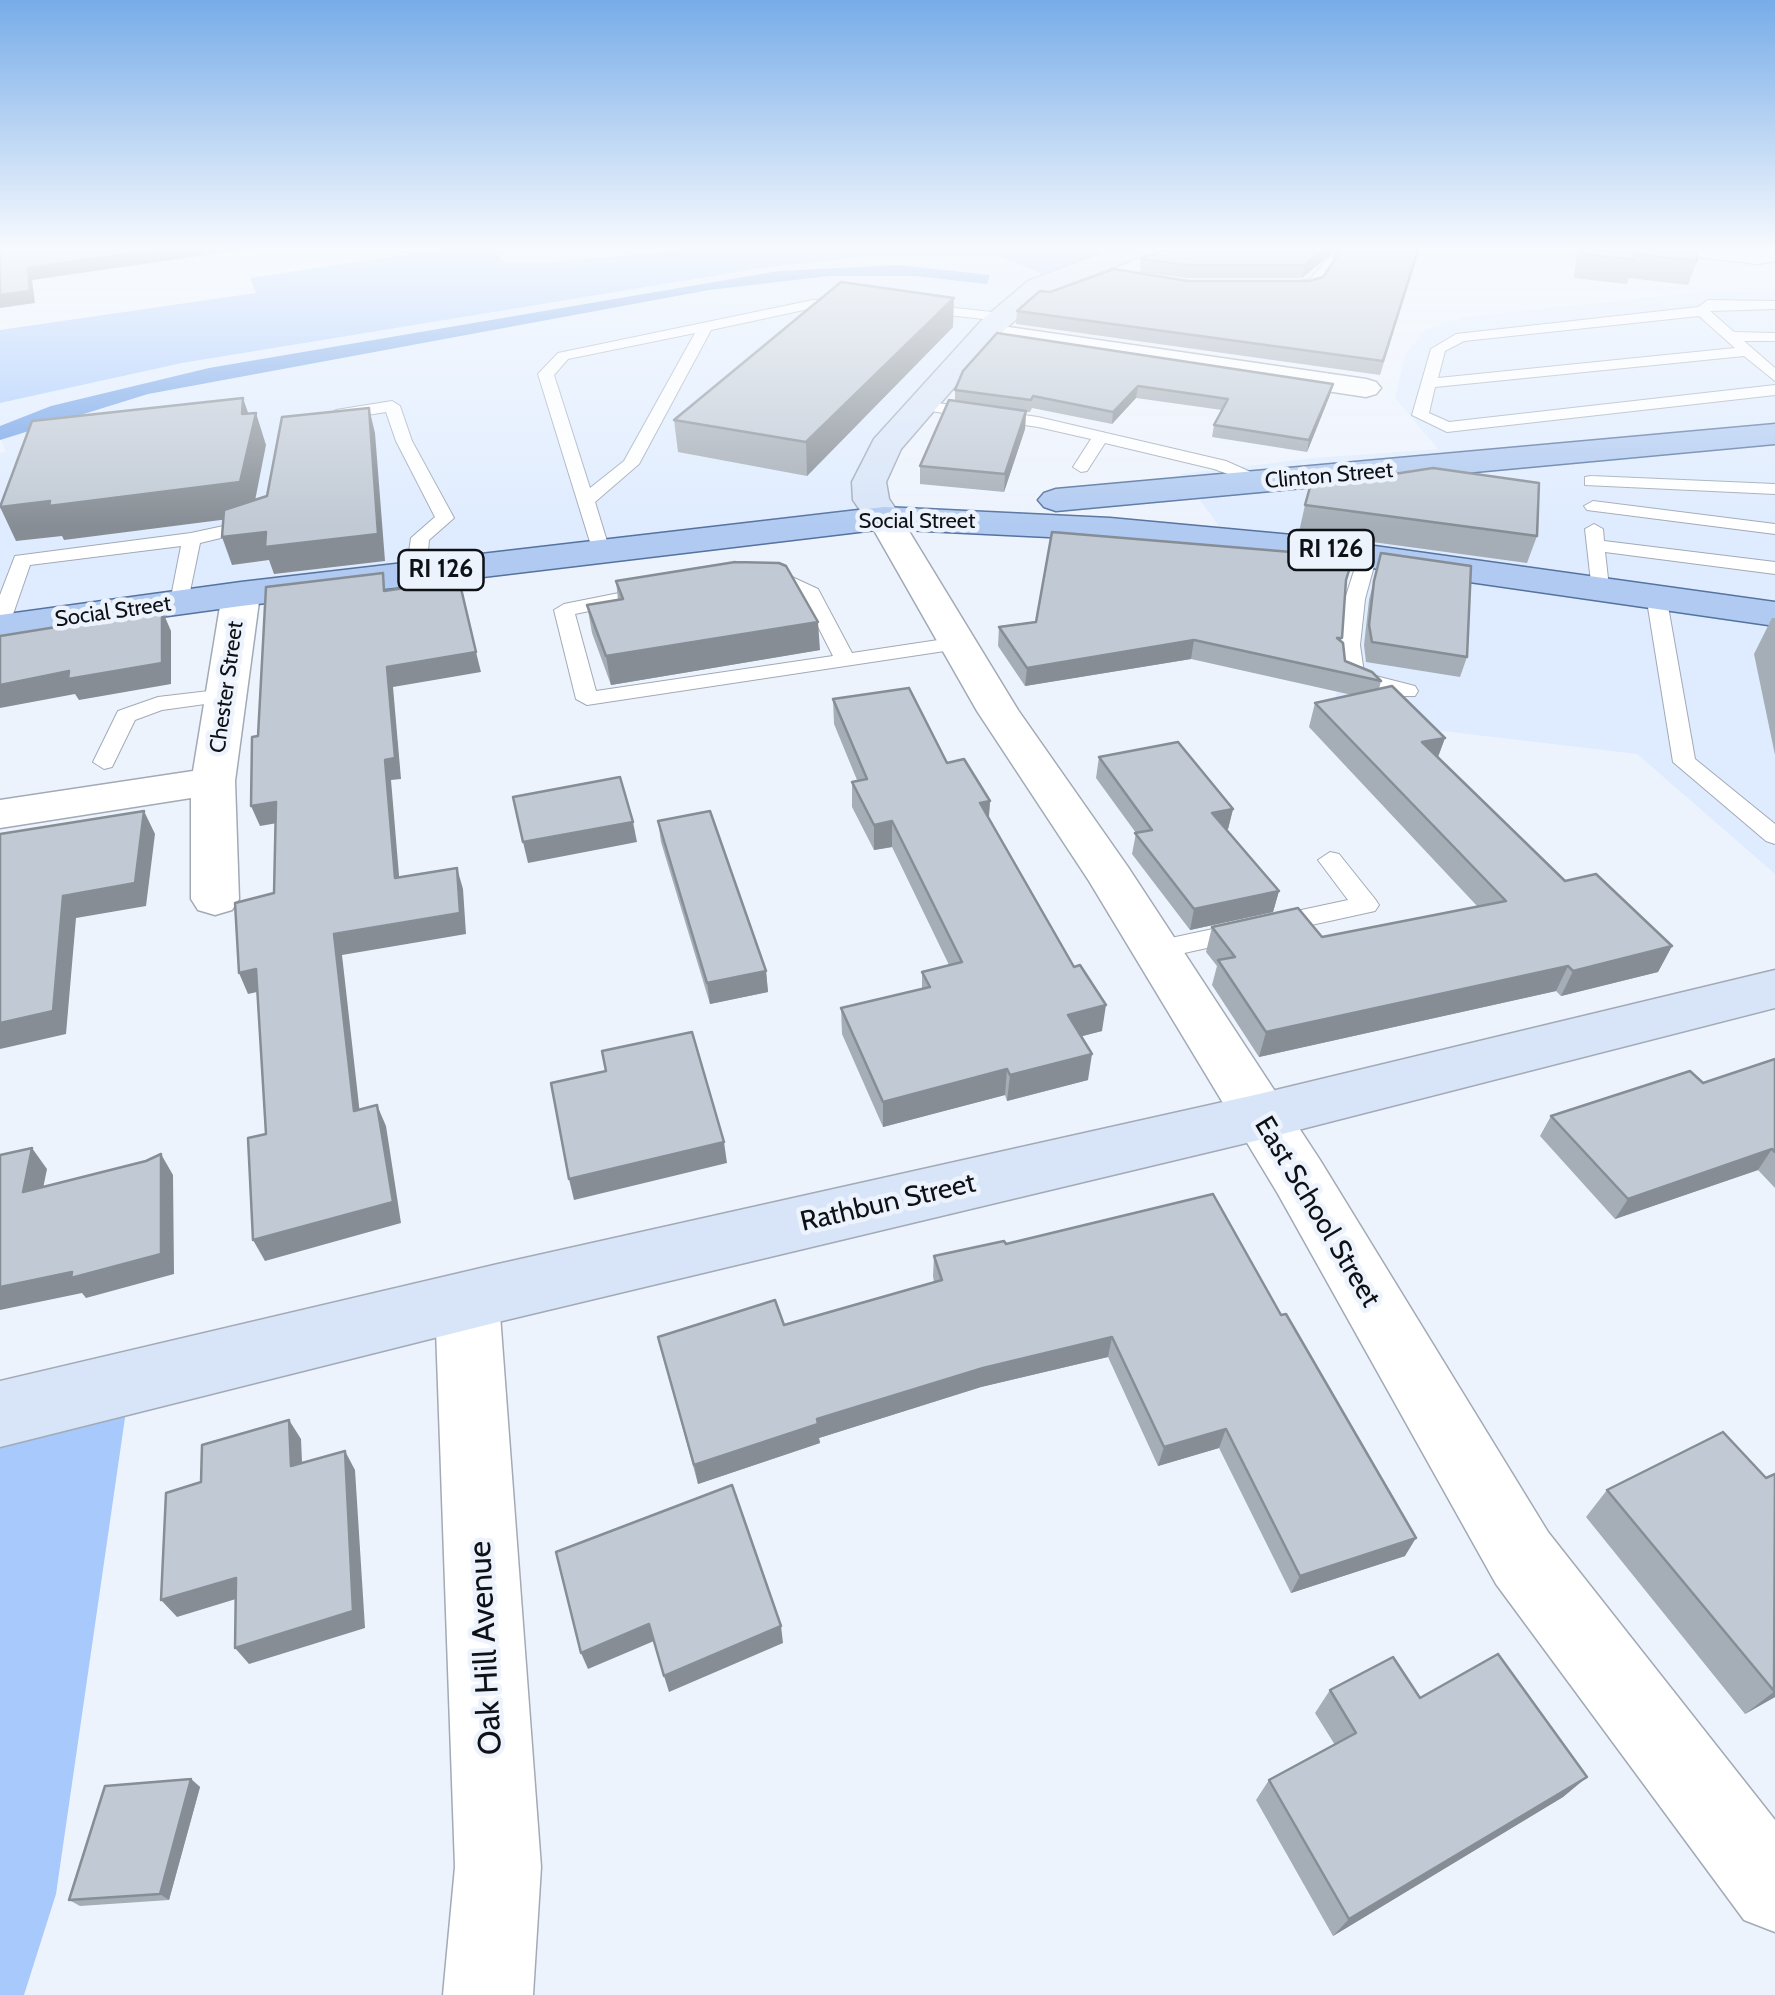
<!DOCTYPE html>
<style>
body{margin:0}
canvas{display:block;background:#edf3fd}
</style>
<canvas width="1775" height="1995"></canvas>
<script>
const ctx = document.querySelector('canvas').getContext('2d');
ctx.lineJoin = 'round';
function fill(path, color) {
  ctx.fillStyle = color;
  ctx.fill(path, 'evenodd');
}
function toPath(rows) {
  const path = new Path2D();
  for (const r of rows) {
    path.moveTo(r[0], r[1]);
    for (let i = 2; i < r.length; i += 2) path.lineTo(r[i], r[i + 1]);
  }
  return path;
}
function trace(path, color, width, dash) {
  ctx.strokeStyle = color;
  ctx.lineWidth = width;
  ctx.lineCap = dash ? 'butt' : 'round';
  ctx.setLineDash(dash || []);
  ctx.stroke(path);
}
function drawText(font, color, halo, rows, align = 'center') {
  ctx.font = font + ' Cabin,sans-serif';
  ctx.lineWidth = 9;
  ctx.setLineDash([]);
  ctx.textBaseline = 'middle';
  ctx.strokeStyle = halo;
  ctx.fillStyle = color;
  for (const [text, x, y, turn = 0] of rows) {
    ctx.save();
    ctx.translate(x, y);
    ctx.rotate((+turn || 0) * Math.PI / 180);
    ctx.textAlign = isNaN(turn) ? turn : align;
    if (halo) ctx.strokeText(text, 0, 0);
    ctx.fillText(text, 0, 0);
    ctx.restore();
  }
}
const built = toPath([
 [492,247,715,247,544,263,504,263],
 [873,256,1000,256,1051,278,888,448,877,517,0,628,0,453,6,452,0,437,0,403,182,363,762,268],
 [1711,291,1775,293,1775,874,1637,754,1332,718,1361,558,1225,542,1217,523,1180,474,1314,458,1438,449,1395,398,1405,355,1425,330,1463,317]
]);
const green = toPath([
 [456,247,492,247,504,263,544,263,715,247,1134,247,1051,278,999,256,873,256,762,268,182,363,0,403,0,330,256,293,250,278],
 [129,1390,56,1894,24,1995,0,1995,0,1425]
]);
const water = toPath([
 [898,265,990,275,987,284,915,276,829,276,709,290,148,394,0,440,0,426,51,406,209,368,779,271]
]);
const lane = toPath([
 [1330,256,1336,260,1319,286,1284,290,1277,286,1310,279,1330,256],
 [856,298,856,304,851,305,813,308,711,330,639,464,595,502,610,551,601,557,594,555,538,374,558,353,813,300,856,298],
 [695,333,624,461,590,488,554,375,568,359,695,333],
 [1708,300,1775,301,1775,309,1710,311,1734,332,1775,333,1775,341,1744,341,1775,368,1775,381,1744,356,1435,387,1429,413,1449,422,1775,385,1775,395,1447,432,1412,415,1431,349,1456,334,1698,307,1708,300],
 [1699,316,1735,348,1438,378,1445,351,1464,341,1699,316],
 [918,304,1001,313,1008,317,1001,321,913,311,913,305,918,304],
 [392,401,400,406,412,441,454,518,429,540,426,573,416,579,406,573,411,538,435,517,396,441,386,412,336,420,328,415,336,410,392,401],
 [923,401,1038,417,1226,461,1273,482,1264,487,1214,469,1105,443,1087,471,1081,472,1073,467,1091,439,1038,427,917,409,915,406,923,401],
 [1591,476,1775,484,1775,494,1585,485,1585,477,1591,476],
 [1593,501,1775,524,1775,534,1587,510,1584,506,1593,501],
 [256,519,262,520,262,528,200,543,187,606,180,608,170,602,181,546,30,565,10,623,0,629,0,595,15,556,191,533,256,519],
 [1594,524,1603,529,1604,541,1775,562,1775,574,1605,552,1609,587,1606,591,1592,591,1585,529,1594,524],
 [1368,549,1377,555,1365,599,1360,645,1364,673,1415,686,1418,691,1415,696,1399,696,1347,681,1343,677,1340,645,1345,599,1359,555,1368,549],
 [766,572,792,577,818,589,852,653,958,637,968,643,958,649,587,705,576,699,554,610,564,604,654,586,661,588,661,596,575,614,596,691,833,656,803,597,759,582,756,578,766,572],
 [1656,589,1666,595,1695,759,1775,824,1775,844,1766,841,1673,762,1646,595,1656,589],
 [226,689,237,695,234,700,162,710,135,720,112,767,104,769,93,762,118,711,158,697,226,689],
 [1330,852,1339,854,1375,899,1379,905,1375,911,1157,959,1148,956,1144,950,1148,944,1157,941,1348,900,1318,860,1330,852]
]);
const street = toPath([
 [1659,247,1775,247,1775,261,1758,264,1671,254,1659,247],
 [988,324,1366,379,1376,382,1381,388,1376,394,1366,397,978,338,974,332,978,326,988,324],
 [884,508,896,511,901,518,1018,710,1128,867,1320,1160,1548,1532,1775,1820,1775,1932,1744,1920,1496,1584,1278,1194,1089,881,977,711,867,518,872,511,884,508],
 [241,583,254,586,260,594,235,781,239,899,232,910,215,915,198,910,191,899,191,798,0,828,0,800,193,771,222,594,228,586,241,583],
 [467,1273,490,1281,499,1301,541,1867,533,1995,443,1995,455,1867,435,1301,444,1281,467,1273]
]);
const secondary = toPath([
 [1119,247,1155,247,1152,252,1046,293,1002,332,901,449,886,482,889,499,902,518,897,526,884,529,871,526,853,500,852,482,874,439,982,320,1028,281,1119,247],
 [1775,970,1775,1008,1259,1140,498,1322,0,1447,0,1381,498,1264,1259,1094,1775,970]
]);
const primary = toPath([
 [1775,424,1775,444,1056,511,1044,507,1038,500,1044,493,1056,489,1775,424],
 [884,507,1110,518,1303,536,1775,602,1775,626,1303,558,1110,540,884,529,241,606,0,639,0,615,241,582,884,507]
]);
const wall = toPath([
 [1172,247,1420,247,1380,375,1016,324,1017,311,1050,292,1188,281,1309,281,1323,277,1336,258,1332,253,1302,278,1186,278,1140,272,1141,259],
 [1577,247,1696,247,1697,261,1688,285,1629,278,1627,284,1574,278],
 [953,327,807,476,678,452,674,420],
 [997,333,1330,395,1307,452,1212,437,1214,425,1222,410,1136,398,1112,424,1032,408,1030,412,1026,412,1025,429,1004,492,920,484,920,466,955,401,955,390],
 [1305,505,1537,536,1527,563,1299,532],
 [1381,553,1467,657,1460,677,1366,662,1364,645,1369,600],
 [616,581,820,650,611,685,592,633,587,605,618,600],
 [1346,585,1341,642,1345,661,1381,681,1379,689,1445,738,1438,757,1565,881,1672,946,1658,972,1561,996,1556,991,1259,1057,1212,985,1217,966,1206,952,1212,927,1322,937,1478,907,1309,727,1315,703,1352,695,1191,659,1025,686,998,646,999,627],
 [1772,618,1775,618,1775,755,1754,654],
 [833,699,947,763,990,801,989,818,1102,1031,1081,1036,1088,1080,1007,1101,1005,1095,883,1127,842,1034,841,1008,922,989,922,972,949,965,892,847,874,850,852,807,852,782,857,780,834,724],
 [1099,757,1233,809,1228,829,1226,830,1279,891,1273,912,1190,930,1132,854,1136,833,1096,778],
 [658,821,766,971,768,992,710,1004,661,842],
 [1775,1059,1775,1188,1758,1170,1615,1219,1540,1136,1551,1116,1703,1083],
 [1006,1244,1405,1556,1291,1593,1219,1448,1158,1466,1108,1357,981,1387,819,1438,820,1443,698,1484,658,1337,784,1325,934,1282,933,1276,934,1256],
 [1775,1474,1775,1697,1745,1714,1586,1517,1607,1490,1766,1478],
 [1330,1690,1420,1698,1587,1777,1563,1797,1333,1936,1256,1800,1269,1780,1335,1745,1315,1713],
 [191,1779,200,1787,169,1900,80,1906,69,1900]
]);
const shadedWall = toPath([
 [177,247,262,247,32,280,35,303,0,308,0,295,28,268],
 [1326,247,1333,247,1332,253,1302,278,1305,265],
 [954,298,953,327,807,476,806,442],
 [1333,384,1330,395,1307,452,1309,440],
 [1138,386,1136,398,1112,424,1113,412],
 [243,398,253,427,256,413,266,445,252,516,64,540,62,536,16,541,0,507,242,414],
 [369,408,375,433,385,561,274,574,269,560,232,565,222,537],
 [1026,411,1025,429,1004,492,1005,474],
 [162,610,171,631,171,684,79,700,75,694,0,708,0,685],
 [818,622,820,650,611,685,606,656],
 [1194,640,1191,659,1025,686,1027,668],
 [476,652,481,672,393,687,401,779,391,780,401,899,395,878,385,760,387,667],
 [1445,738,1436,762,1422,742],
 [990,801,988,826,980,803],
 [276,802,283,822,260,826,251,806],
 [1233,809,1228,829,1208,834,1212,813],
 [144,811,155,834,146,906,76,918,66,1034,0,1049,0,1051,0,1023,63,896],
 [892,821,892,847,874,850,874,825],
 [633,822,637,842,528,863,523,842],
 [457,868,463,889,466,934,342,955,362,1132,354,1111,334,934],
 [1279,891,1273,912,1190,930,1194,909],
 [1672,946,1658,972,1561,996,1573,971],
 [1568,966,1556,991,1259,1057,1266,1032],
 [256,969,266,990,248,994,239,973],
 [766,971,768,992,710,1004,707,983],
 [1106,1005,1102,1031,1064,1041,1068,1015],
 [1092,1054,1088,1080,1007,1101,1010,1075],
 [1007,1069,1005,1095,883,1127,883,1102],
 [377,1105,386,1126,401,1223,265,1261,253,1240],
 [724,1142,727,1163,574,1200,569,1179],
 [32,1148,47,1169,38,1213,23,1192],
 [1772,1149,1758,1170,1615,1219,1628,1199],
 [161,1154,173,1175,174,1274,86,1298,82,1293,0,1310,0,1287],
 [1112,1337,1108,1357,981,1387,819,1438,820,1443,698,1484,694,1465,817,1419,983,1368],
 [289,1420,301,1439,303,1485,291,1466],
 [1226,1429,1219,1448,1158,1466,1164,1447],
 [345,1451,355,1470,365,1628,249,1664,235,1648],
 [1416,1538,1405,1556,1291,1593,1300,1576],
 [236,1578,249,1595,177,1617,161,1600],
 [649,1624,654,1641,588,1669,581,1653],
 [781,1626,783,1643,669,1692,664,1676],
 [1775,1691,1775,1697,1745,1714],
 [1587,1777,1563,1797,1333,1936,1349,1919],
 [191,1779,200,1787,169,1900,160,1894]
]);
const building = toPath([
 [7,247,177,247,28,268,30,291,0,295,0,249,7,247],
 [1172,247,1326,247,1305,265,1188,265,1141,259,1172,247],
 [1340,247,1419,247,1383,361,1017,311,1040,291,1050,292,1114,269,1188,281,1309,281,1323,277,1342,249,1340,247],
 [1582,247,1696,247,1697,261,1635,254,1635,260,1582,254,1582,247],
 [841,282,954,298,806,442,674,420,841,282],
 [997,333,1333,384,1309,440,1214,425,1228,399,1138,386,1113,412,1033,396,1031,400,955,390,963,371,997,333],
 [243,398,242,414,256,413,240,482,49,506,50,501,0,507,32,421,243,398],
 [949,400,1026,411,1005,474,920,466,949,400],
 [369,408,378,534,265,547,266,532,222,537,224,510,267,496,282,417,369,408],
 [1433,468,1539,483,1537,536,1305,505,1310,487,1433,468],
 [1052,532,1291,552,1294,543,1355,551,1346,580,1342,638,1337,638,1343,643,1345,661,1372,672,1381,681,1194,640,1027,668,999,627,1036,622,1052,532],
 [1381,553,1471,566,1467,657,1372,642,1369,625,1374,581,1381,553],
 [735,562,779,563,786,566,818,622,606,656,587,605,623,599,616,581,735,562],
 [383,573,384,591,459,580,476,652,387,667,395,758,385,760,395,878,457,868,460,913,334,934,354,1111,377,1105,393,1202,253,1240,248,1138,266,1134,256,969,239,973,235,903,274,893,276,802,251,806,252,737,258,736,266,587,383,573],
 [162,610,162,663,68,679,69,671,0,685,0,636,162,610],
 [1392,686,1445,738,1422,742,1565,881,1596,874,1672,946,1573,971,1568,966,1266,1032,1218,960,1235,957,1212,927,1298,908,1322,937,1506,901,1315,703,1392,686],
 [909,688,947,763,964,759,990,801,980,803,1074,967,1080,965,1106,1005,1068,1015,1092,1054,1010,1075,1007,1069,883,1102,841,1008,930,987,922,972,962,962,892,821,874,825,852,782,867,779,833,699,909,688],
 [1178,742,1233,809,1212,813,1279,891,1194,909,1135,833,1152,830,1099,757,1178,742],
 [620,777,633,822,523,842,513,797,620,777],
 [144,811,135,883,63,896,53,1011,0,1023,0,834,144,811],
 [710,811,766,971,707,983,658,821,710,811],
 [692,1032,724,1142,569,1179,551,1083,606,1071,602,1051,692,1032],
 [1775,1059,1775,1152,1772,1149,1628,1199,1551,1116,1690,1071,1703,1083,1775,1059],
 [32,1148,23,1192,146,1161,161,1154,161,1254,71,1278,72,1272,0,1287,0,1155,32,1148],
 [1213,1194,1281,1315,1286,1314,1416,1538,1300,1576,1226,1429,1164,1447,1112,1337,983,1368,817,1419,818,1424,694,1465,658,1337,775,1300,784,1325,942,1280,934,1256,1004,1241,1006,1244,1213,1194],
 [289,1420,291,1466,345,1451,353,1611,235,1648,236,1578,161,1600,166,1493,201,1482,202,1445,289,1420],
 [1723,1432,1766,1478,1775,1474,1774,1691,1607,1490,1723,1432],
 [732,1485,781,1626,664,1676,649,1624,581,1653,556,1552,732,1485],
 [1498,1654,1587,1777,1349,1919,1269,1780,1356,1733,1330,1690,1393,1657,1420,1698,1498,1654],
 [191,1779,160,1894,69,1900,105,1786,191,1779]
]);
const farStreetnames = [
 ["Clinton Street",1329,476,-5],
 ["Social Street",917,522],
 ["Social Street",113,612,-8],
 ["Chester Street",227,687,-82]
];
const shields = [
 [1331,550,85],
 [441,570,85]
];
const shieldNames = [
 ["RI 126",1331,550],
 ["RI 126",441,570]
];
const streetNames = [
 ["Rathbun Street",888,1203,-13],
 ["East School Street",1317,1212,59]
];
const nearStreetnames = [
 ["Oak Hill Avenue",486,1648,-93]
];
fill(built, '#dfecff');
fill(green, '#a7c9fc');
fill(water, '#6fa0e7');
trace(lane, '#a2aab6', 2);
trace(street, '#a2aab6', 3);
trace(secondary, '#a2aab6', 3);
trace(primary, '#56729e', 3);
fill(lane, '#fff');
fill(street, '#fff');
fill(secondary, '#d8e5f8');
fill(primary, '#b0caf1');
fill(wall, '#a5adb6');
fill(shadedWall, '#868d94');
fill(building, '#c0c9d4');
trace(building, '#868d94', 2.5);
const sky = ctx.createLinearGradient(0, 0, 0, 527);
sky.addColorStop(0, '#77ace8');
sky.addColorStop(0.47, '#f7fafe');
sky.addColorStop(1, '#f7fafe00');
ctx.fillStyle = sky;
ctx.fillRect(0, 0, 1775, 527);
drawText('22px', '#0e1115', '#edf3fd', farStreetnames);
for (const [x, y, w] of shields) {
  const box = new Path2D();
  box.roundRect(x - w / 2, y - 20, w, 40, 8);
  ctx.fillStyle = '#edf3fd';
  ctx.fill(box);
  trace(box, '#0e1115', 2.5);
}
drawText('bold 25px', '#0e1115', null, shieldNames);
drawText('28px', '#0e1115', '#edf3fd', streetNames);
drawText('32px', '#0e1115', '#edf3fd', nearStreetnames);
</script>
